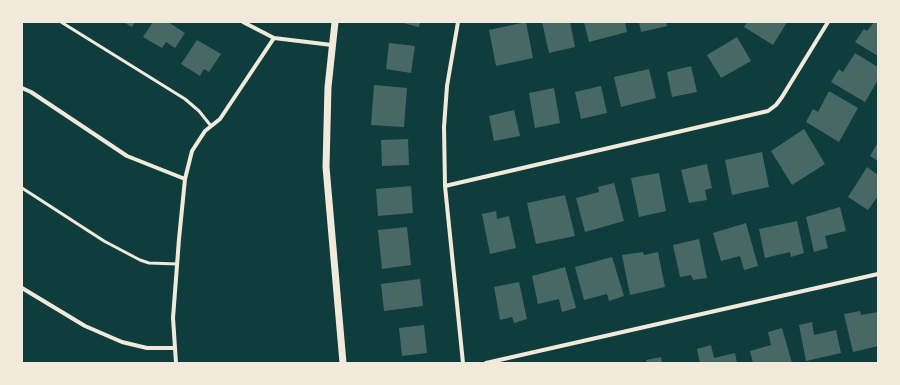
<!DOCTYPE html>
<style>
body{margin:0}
#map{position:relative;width:900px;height:385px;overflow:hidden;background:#0f3d3e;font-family:"Roboto Serif",serif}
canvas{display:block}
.frame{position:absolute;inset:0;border:23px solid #f1e9da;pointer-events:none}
</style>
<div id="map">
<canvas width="900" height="385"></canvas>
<div class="frame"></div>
</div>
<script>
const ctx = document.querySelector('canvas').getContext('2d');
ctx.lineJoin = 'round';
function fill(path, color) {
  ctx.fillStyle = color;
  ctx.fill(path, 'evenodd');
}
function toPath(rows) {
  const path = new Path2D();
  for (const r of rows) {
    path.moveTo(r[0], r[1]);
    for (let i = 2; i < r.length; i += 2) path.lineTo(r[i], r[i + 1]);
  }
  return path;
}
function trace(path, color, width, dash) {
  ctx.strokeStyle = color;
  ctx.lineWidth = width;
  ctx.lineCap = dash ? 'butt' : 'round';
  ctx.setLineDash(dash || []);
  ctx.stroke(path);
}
const building = toPath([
 [123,22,135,22,132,27],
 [153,22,168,22,185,33,175,48,166,42,162,48,143,37],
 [399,22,420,22,419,27],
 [526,22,533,58,496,66,489,30],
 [542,22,570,22,575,47,549,53],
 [584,22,625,22,627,32,589,42],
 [639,22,666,22,667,26,641,32],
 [747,22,787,22,773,45,744,27],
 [874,22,878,22,878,56,855,42,864,29,867,31],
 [737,37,751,61,721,78,707,55],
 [197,40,221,54,209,72,204,69,200,76,181,64],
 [389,43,415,46,411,73,386,69],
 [855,53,878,67,878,80,865,102,831,82,839,69,843,72],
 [691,66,697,92,672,97,667,72],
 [649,69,656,98,621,107,614,77],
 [374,85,407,88,404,127,371,125],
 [601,86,607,113,581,119,575,92],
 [554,88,560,123,535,128,529,93],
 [829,91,858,108,839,142,806,122,813,109,818,112],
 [514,110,520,136,494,141,489,116],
 [804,129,825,164,792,185,771,151],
 [408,139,409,165,382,166,381,140],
 [878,142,878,161,870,156],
 [762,152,769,187,732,195,725,160],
 [707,164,712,188,705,190,707,200,689,203,681,170],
 [867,167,878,175,878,196,868,210,848,197],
 [659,173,666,211,639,217,631,178],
 [614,183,624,221,585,232,576,198,599,192,598,187],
 [411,186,413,213,378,216,376,189],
 [565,195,575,236,536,244,527,203],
 [840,207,846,231,825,236,828,248,814,252,806,217],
 [496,211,497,219,509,216,516,248,490,254,482,214],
 [797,221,804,253,791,257,790,252,765,258,759,229],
 [746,223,758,266,744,270,740,256,721,261,713,233],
 [407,227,411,265,382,269,378,230],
 [699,239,707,278,693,280,691,275,680,277,673,245],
 [643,252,644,255,658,252,665,287,630,295,622,255],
 [612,257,624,296,609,301,607,294,584,300,575,267],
 [565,267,576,308,562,312,559,299,538,304,532,276],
 [420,279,423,306,384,311,381,284],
 [519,282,527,319,514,323,512,317,500,320,494,287],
 [860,311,861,315,878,312,878,346,853,352,844,314],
 [812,322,814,335,836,330,841,353,806,361,799,325],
 [424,325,427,353,402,356,399,328],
 [782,328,792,363,753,363,750,351,771,345,768,332],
 [711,345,714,358,735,353,737,363,700,363,697,349],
 [661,357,662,363,647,363,646,360]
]);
const service = toPath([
 [61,22,185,99,199,111,211,126],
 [22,188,104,241,140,260,149,263,177,264]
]);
const minor = toPath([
 [243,22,274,38,332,45],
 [458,22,447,86,444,127,445,186,463,363],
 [22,88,31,92,127,156,185,179],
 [445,186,768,111,776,105,782,97,828,22],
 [22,288,85,326,122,342,147,348,175,348],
 [176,363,173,318,179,239,185,179,192,151,205,131,220,119,274,38],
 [486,363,878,274]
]);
const tertiary = toPath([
 [335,22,328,87,326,167,343,363]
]);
fill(building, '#486865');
trace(service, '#f1e9da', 3);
trace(minor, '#f1e9da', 4);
trace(tertiary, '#f1e9da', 7);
</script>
